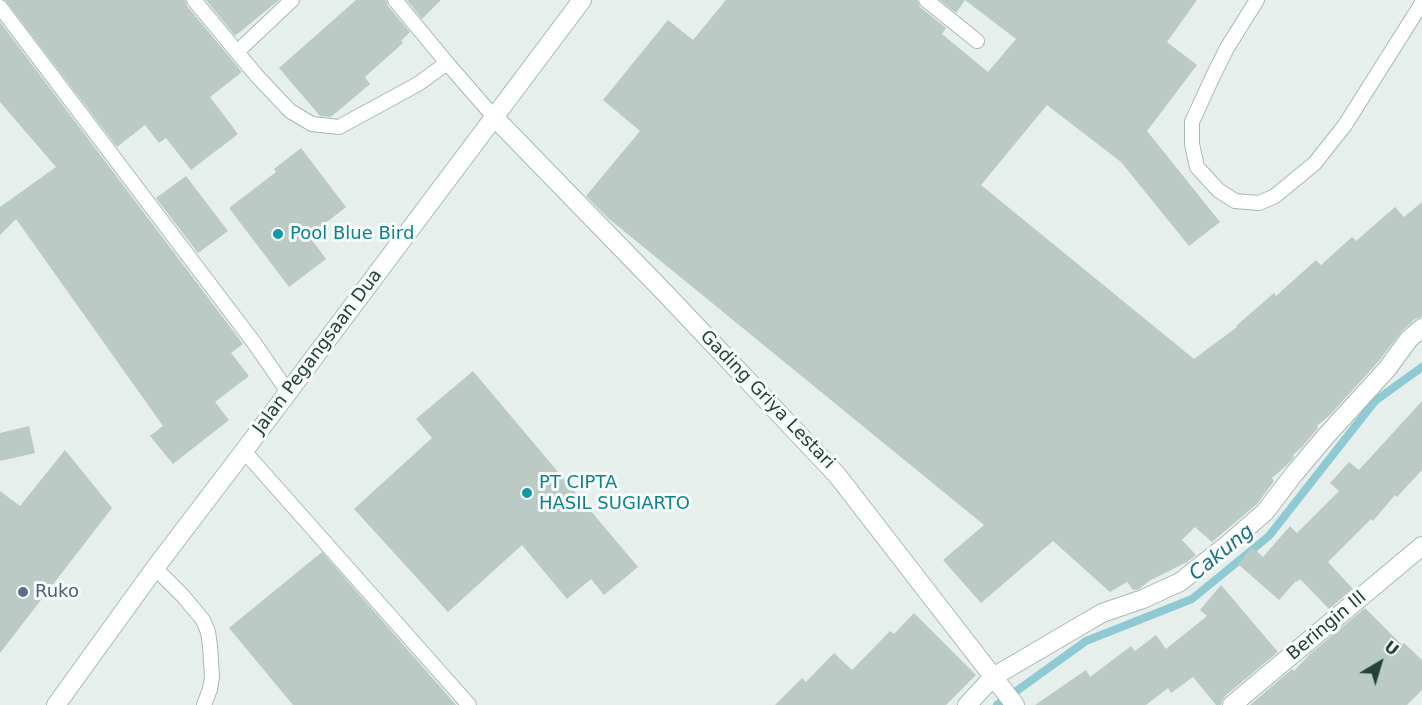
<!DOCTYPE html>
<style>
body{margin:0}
#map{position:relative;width:1422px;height:705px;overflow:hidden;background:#e6efeb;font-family:"DejaVu Sans",sans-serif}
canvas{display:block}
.north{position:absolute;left:1350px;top:633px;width:60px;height:60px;-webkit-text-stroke:4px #f7fbf9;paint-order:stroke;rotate:38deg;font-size:16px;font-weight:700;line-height:24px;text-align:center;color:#24423a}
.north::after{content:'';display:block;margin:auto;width:21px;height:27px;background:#24423a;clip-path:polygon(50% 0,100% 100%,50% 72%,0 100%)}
</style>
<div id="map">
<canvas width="1422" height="705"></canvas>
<div class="north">U</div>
</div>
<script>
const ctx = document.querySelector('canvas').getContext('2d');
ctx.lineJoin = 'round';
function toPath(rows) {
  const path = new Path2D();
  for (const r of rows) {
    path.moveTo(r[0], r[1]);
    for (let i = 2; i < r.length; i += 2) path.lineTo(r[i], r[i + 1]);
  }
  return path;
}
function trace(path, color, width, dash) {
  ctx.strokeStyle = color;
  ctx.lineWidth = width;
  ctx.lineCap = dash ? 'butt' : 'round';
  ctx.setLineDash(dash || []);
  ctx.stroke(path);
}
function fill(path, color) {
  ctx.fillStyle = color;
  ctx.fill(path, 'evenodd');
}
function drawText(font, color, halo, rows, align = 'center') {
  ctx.font = font + ' "DejaVu Sans",sans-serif';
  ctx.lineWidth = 6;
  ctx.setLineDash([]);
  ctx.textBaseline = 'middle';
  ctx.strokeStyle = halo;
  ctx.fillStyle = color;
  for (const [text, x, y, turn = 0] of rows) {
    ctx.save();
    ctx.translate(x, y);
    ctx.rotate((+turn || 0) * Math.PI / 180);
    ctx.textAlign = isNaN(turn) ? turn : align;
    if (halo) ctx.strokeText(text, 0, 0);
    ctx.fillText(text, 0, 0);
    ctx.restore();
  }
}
const stream = toPath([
 [997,705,1086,641,1192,599,1269,536,1375,401,1422,367]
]);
const building = toPath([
 [5,0,185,0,187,6,242,72,210,97,238,134,191,170,166,138,159,143,145,125,117,147],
 [206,0,279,0,235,36],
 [356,0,386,0,388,6,410,32,401,41,403,43,365,77,370,84,331,117,320,116,279,68],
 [407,0,441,0,422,19],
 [726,0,917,0,920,7,946,28,942,34,988,72,1016,39,965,0,1197,0,1167,42,1197,65,1147,131,1220,222,1189,246,1121,162,1047,105,981,185,1194,359,1237,327,1236,326,1274,293,1276,296,1316,260,1321,265,1352,237,1356,241,1395,207,1404,217,1422,202,1422,317,1415,319,1402,331,1378,362,1331,414,1317,426,1318,428,1302,447,1293,455,1294,457,1286,466,1272,478,1274,481,1257,504,1212,542,1195,527,1182,540,1196,555,1187,562,1149,581,1139,589,1133,590,1127,582,1110,592,1053,541,981,603,943,560,984,525,608,218,586,196,640,131,603,100,668,20,693,40],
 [940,0,965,0,956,13],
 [0,22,243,344,231,353,249,376,215,402,229,420,173,464,150,436,163,426,16,219,0,235,0,207,56,167,0,102],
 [301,148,346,207,309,236,326,259,289,287,229,208,276,172,274,169],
 [186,176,228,231,198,253,156,198],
 [473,371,638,567,604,595,591,579,567,599,522,545,448,612,354,509,432,438,416,419],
 [1422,401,1422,470,1397,497,1395,495,1373,521,1371,519,1328,562,1353,589,1329,609,1300,579,1297,582,1296,581,1279,600,1238,564,1252,547,1263,557,1290,526,1297,533,1339,491,1330,483,1349,462,1359,470],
 [29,426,35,453,0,461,0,433],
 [65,450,112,508,0,653,0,491,20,506],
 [322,552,443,690,456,705,293,705,229,628],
 [1221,585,1278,652,1225,696,1222,701,1221,705,1216,705,1193,677,1171,693,1168,688,1146,705,1035,705,1086,670,1090,677,1131,646,1135,651,1156,635,1166,649,1207,616,1200,610],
 [1365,608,1402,645,1404,643,1422,660,1422,690,1407,705,1250,705,1292,669,1294,671,1310,654],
 [914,613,976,675,946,705,775,705,802,678,806,682,834,653,852,670,890,631,894,634]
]);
const lane = toPath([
 [194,0,237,52],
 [292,0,237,52,257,76,290,111,312,124,339,127,418,84,447,63,494,117],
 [395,0,447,63],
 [926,0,977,41],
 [1257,0,1227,48,1213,76,1192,122,1192,144,1197,167,1218,190,1235,201,1259,203,1275,196,1315,163,1345,125,1422,3],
 [0,7,255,344,288,392],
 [244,451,469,705],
 [155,568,183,596,203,620,208,632,210,646,212,677,210,689,204,705]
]);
const street = toPath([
 [494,117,666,294,837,475,1015,705],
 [967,705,993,677,1102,613,1143,599,1180,582,1227,545,1265,512,1294,474,1326,436,1387,369,1409,339,1422,328],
 [1232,705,1422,546]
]);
const secondary = toPath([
 [56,705,155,568,244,451,582,0]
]);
const markers = [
 [278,234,6,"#0f9aa8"],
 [527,493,6,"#0f9aa8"],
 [23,592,6,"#5c6f8a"]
];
const cultureNames = [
 ["Pool Blue Bird",290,234],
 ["PT CIPTA",539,483],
 ["HASIL SUGIARTO",539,504]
];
const streetNames = [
 ["Jalan Pegangsaan Dua",318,352,-53],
 ["Gading Griya Lestari",767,400,46],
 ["Beringin III",1327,626,-40]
];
const serviceNames = [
 ["Ruko",35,592]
];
const waterNames = [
 ["Cakung",1222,553,-39]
];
trace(stream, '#8ec9d4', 8);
fill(building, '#bbcac4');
trace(lane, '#a8b8b2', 16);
trace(street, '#a8b8b2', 20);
trace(secondary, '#a4bbb3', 20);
trace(lane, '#fff', 14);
trace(street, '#fff', 18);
trace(secondary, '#fff', 18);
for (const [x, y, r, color] of markers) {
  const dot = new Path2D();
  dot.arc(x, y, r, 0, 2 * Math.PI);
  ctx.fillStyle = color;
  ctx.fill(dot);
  trace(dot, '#f7fbf9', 2);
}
drawText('18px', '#0d838f', '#f7fbf9', cultureNames, 'left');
drawText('18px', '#24423a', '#f7fbf9', streetNames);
drawText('18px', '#4e5e75', '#f7fbf9', serviceNames, 'left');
drawText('italic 20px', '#1c6f80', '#f7fbf9', waterNames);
</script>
